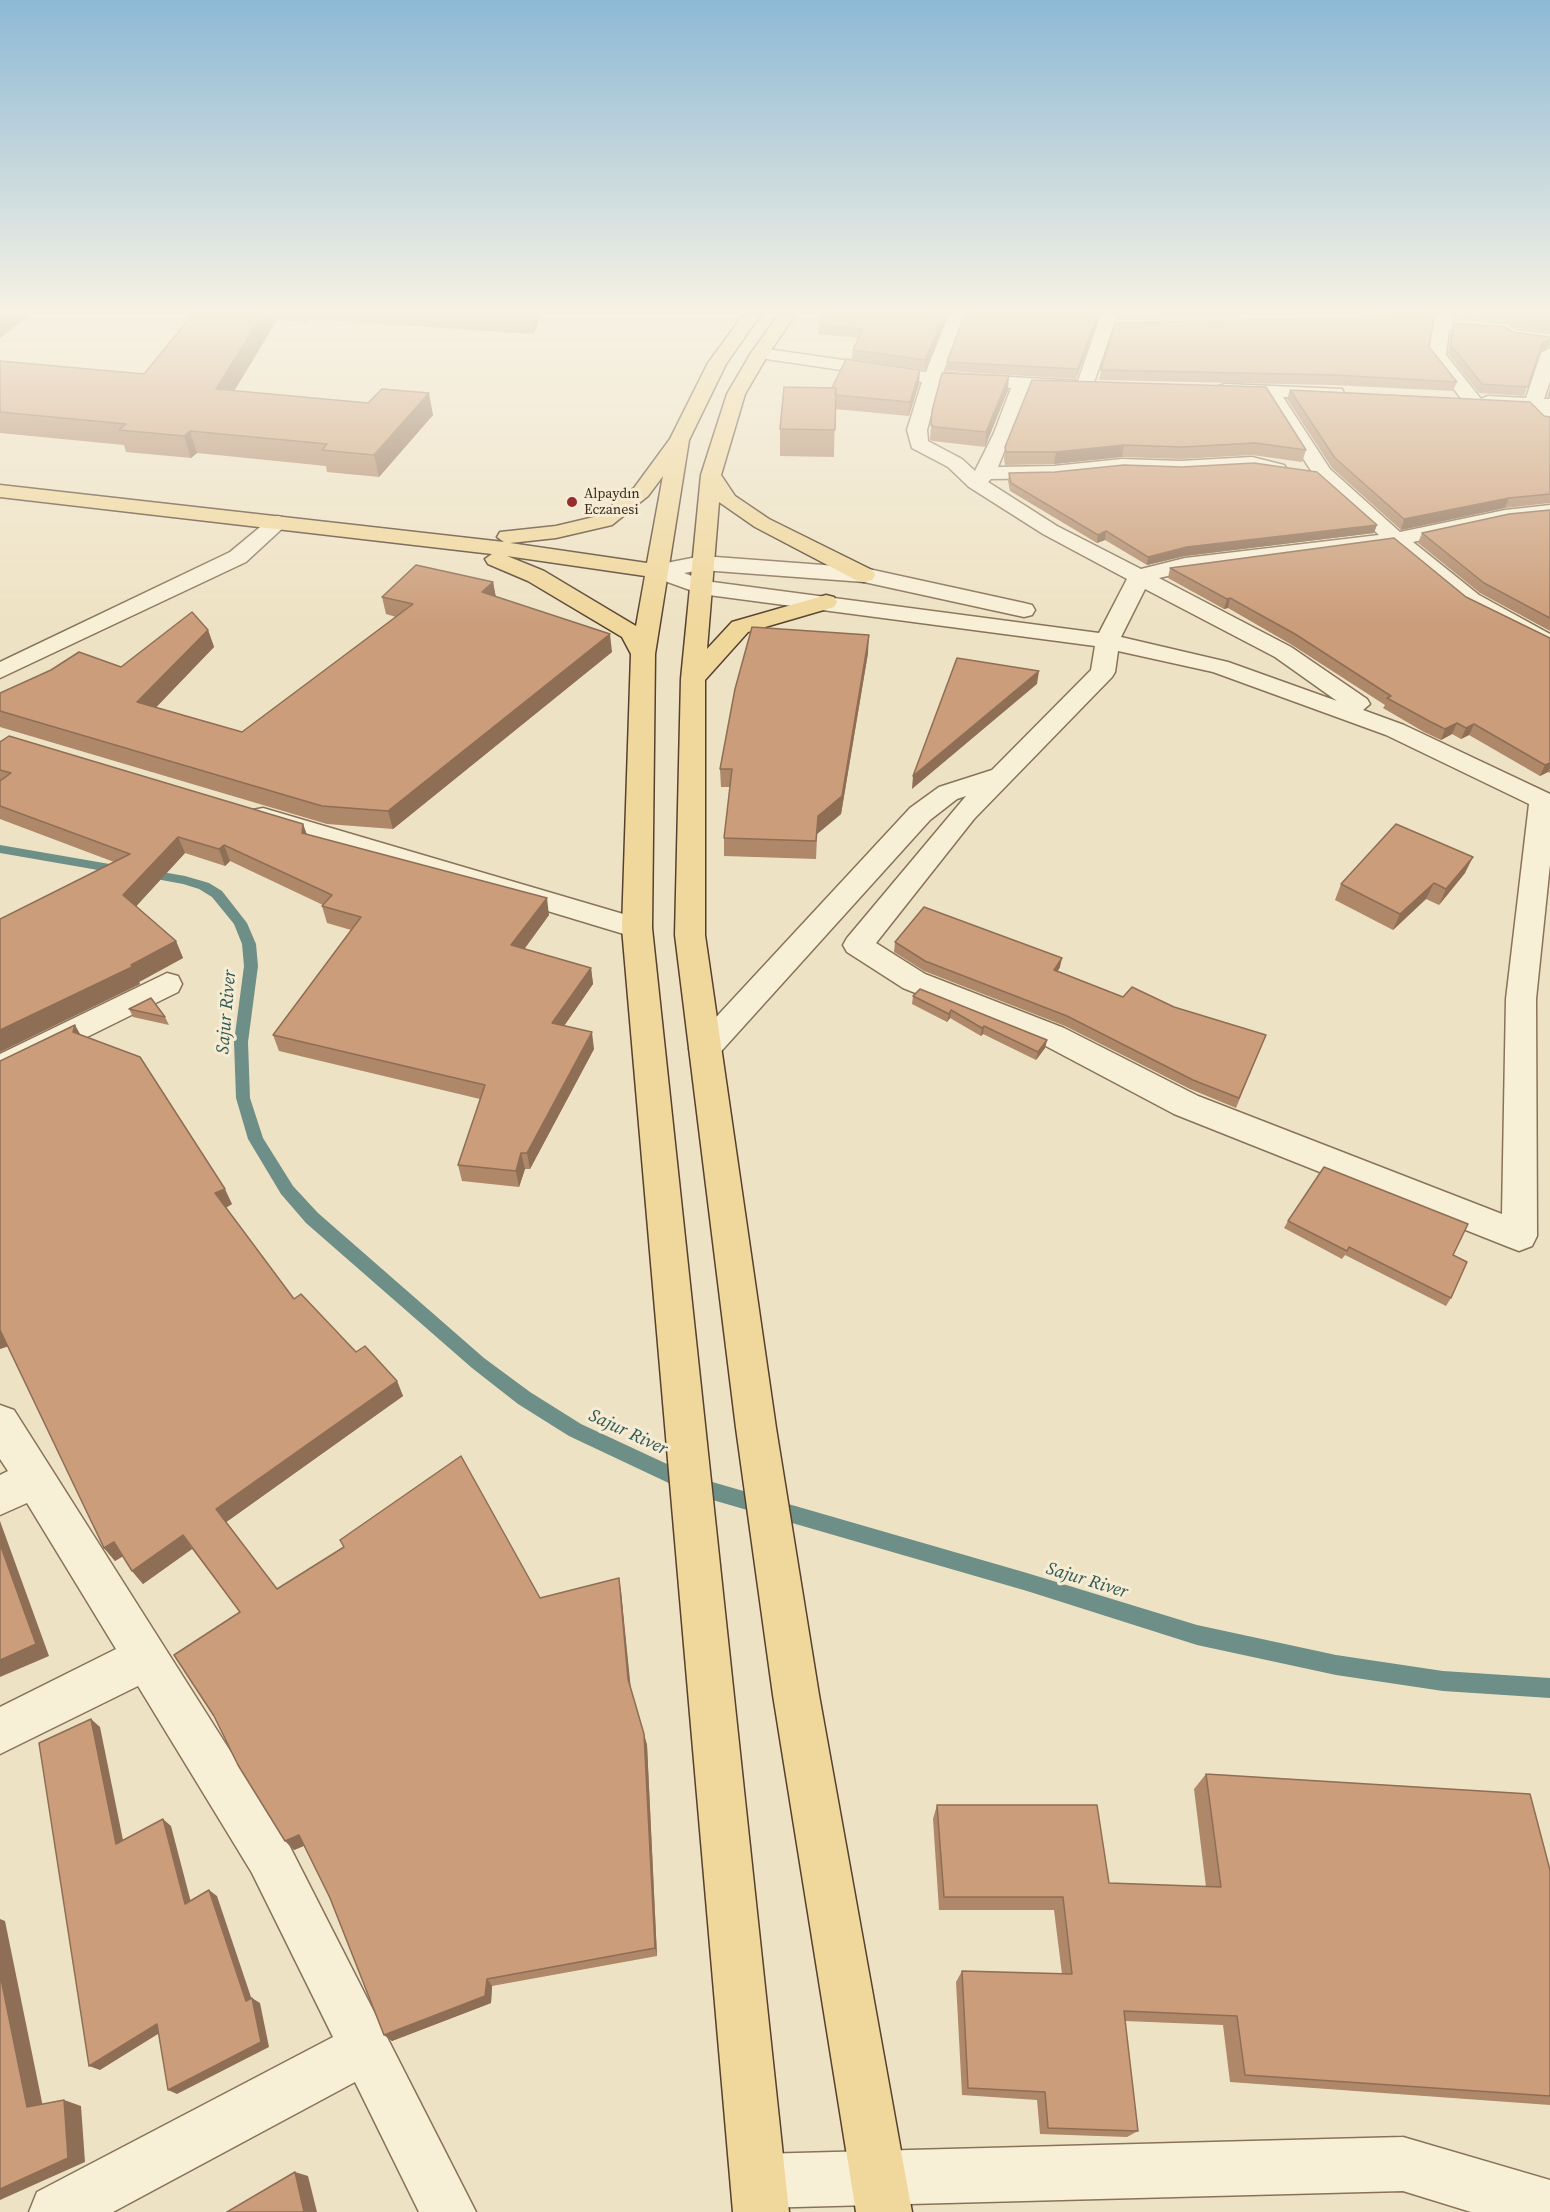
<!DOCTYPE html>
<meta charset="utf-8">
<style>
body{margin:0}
canvas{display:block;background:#eee2c4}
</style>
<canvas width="1550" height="2212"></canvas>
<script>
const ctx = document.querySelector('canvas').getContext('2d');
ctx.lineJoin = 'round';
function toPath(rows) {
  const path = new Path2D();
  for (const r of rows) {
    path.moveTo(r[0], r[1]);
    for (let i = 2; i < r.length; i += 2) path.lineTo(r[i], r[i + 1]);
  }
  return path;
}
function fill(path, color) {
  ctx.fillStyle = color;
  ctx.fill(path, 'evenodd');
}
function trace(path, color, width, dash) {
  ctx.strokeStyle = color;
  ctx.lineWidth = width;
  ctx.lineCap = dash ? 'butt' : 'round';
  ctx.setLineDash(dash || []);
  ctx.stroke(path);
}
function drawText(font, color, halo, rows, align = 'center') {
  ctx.font = font + ' "Source Serif 4",serif';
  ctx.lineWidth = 6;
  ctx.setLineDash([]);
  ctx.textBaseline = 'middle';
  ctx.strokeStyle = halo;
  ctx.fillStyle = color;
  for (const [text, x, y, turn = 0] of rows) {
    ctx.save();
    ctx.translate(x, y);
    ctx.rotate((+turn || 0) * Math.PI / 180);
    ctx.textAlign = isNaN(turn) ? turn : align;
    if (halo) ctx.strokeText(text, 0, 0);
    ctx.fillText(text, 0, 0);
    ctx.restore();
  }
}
const stream = toPath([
 [0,845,121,866,127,870,121,874,0,853,0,845],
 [145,869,185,876,209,883,222,891,247,923,256,944,258,966,248,1042,250,1098,263,1138,293,1186,318,1213,484,1358,530,1392,581,1424,695,1477,1027,1573,1197,1625,1336,1655,1443,1671,1550,1678,1550,1698,1443,1691,1336,1675,1197,1645,1027,1591,692,1494,569,1436,518,1404,472,1368,306,1223,281,1194,248,1139,236,1098,234,1042,244,966,242,944,234,924,212,897,199,889,183,884,140,876,139,873,140,870,145,869]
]);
const minor = toPath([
 [949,314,965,314,943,373,1078,381,1101,314,1117,314,1116,320,1158,319,1166,324,1158,329,1112,330,1091,391,1029,389,998,467,1054,466,1122,459,1180,461,1252,457,1284,465,1287,469,1284,473,1277,475,1252,469,1180,473,1122,471,1054,478,991,479,988,482,1057,526,1141,569,1185,558,1379,535,1315,477,1264,397,1219,394,1216,390,1219,386,1225,384,1342,389,1344,393,1342,397,1335,399,1283,397,1330,469,1400,532,1505,510,1550,505,1550,517,1505,522,1413,542,1479,595,1550,634,1550,650,1463,605,1391,546,1185,572,1159,578,1291,647,1367,699,1370,704,1363,710,1404,725,1550,794,1550,864,1536,999,1537,1236,1532,1246,1519,1251,1506,1246,1174,1114,1042,1044,903,988,847,952,843,945,847,938,966,796,957,799,930,820,716,1057,705,1061,694,1057,689,1049,694,1041,910,808,939,787,992,770,1091,670,1095,646,701,594,651,576,648,571,651,566,702,556,864,568,1024,603,1032,605,1035,610,1032,615,1024,617,864,582,702,570,684,573,705,581,1099,633,1127,579,1043,534,969,487,948,467,912,448,907,430,922,382,760,358,751,353,760,348,926,372,949,314],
 [939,384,1011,388,994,433,975,471,962,459,928,441,927,430,939,384],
 [1145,589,1275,657,1337,701,1228,662,1121,637,1145,589],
 [1118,651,1213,672,1386,735,1529,804,1506,999,1502,1214,1198,1096,1064,1028,925,974,876,943,974,819,1112,677,1115,672,1118,651],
 [1435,314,1451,314,1451,319,1507,324,1516,330,1550,334,1550,344,1511,339,1502,334,1449,329,1446,355,1481,399,1488,396,1526,398,1541,353,1550,348,1550,381,1544,399,1550,399,1550,425,1542,424,1527,409,1466,405,1428,355,1435,314],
 [278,516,285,518,289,522,285,526,246,562,0,678,0,662,230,552,271,518,278,516],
 [263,808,647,921,652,928,647,935,637,938,253,822,249,816,253,810,263,808],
 [167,973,178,976,182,984,178,992,0,1080,0,1054,167,973],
 [0,1405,14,1410,286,1839,476,2212,419,2212,355,2082,113,2212,29,2212,37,2192,333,2037,252,1873,138,1686,0,1754,0,1707,116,1649,27,1503,0,1515,0,1475,8,1471,0,1459,0,1405],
 [1403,2137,1550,2180,1550,2212,1471,2212,1403,2191,758,2208,739,2200,731,2181,739,2162,758,2154,1403,2137]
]);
const major = toPath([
 [744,314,761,314,726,364,689,440,655,654,652,928,789,2212,733,2212,622,928,631,654,622,637,528,581,488,564,485,559,492,554,0,497,0,485,504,542,497,537,500,532,556,526,598,516,634,488,670,439,708,363,744,314],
 [663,476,647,563,510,543,556,538,612,525,648,496,663,476],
 [507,556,645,576,636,626,544,571,507,556],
 [779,314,796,314,769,353,745,394,721,475,735,496,769,519,872,570,875,575,872,580,864,582,856,580,755,527,719,502,707,649,732,622,826,595,834,597,837,602,834,607,748,632,705,680,705,935,776,1428,819,1695,912,2212,856,2212,773,1695,736,1428,675,935,681,679,701,475,727,394,751,353,779,314]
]);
const wall = toPath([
 [193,314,541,314,534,334,308,319,306,322,277,320,234,391,433,415,379,477,327,472,326,466,197,453,191,458,126,452,124,445,0,433,0,361,144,374],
 [948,314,925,370,852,359,853,350,859,338,818,334,819,325],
 [1100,314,1076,379,946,371,947,362],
 [1118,314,1309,314,1119,318],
 [1383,314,1435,314,1429,347,1457,382,1453,391,1332,385,1099,380,1101,370,1388,317],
 [1452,314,1550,314,1550,332,1517,328,1507,322,1453,317],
 [1454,323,1513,332,1549,346,1539,352,1524,396,1479,393,1448,354,1451,331],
 [1032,380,1306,450,1302,462,1252,455,1180,459,1122,457,1054,464,1005,465,1004,459,1005,447],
 [919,384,909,416,835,409,834,457,780,456,780,429,832,388],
 [1550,388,1550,398,1547,397],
 [1008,390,985,447,933,441,930,440,932,411],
 [1290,390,1550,417,1550,503,1505,508,1401,530,1332,468,1287,399],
 [1009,473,1374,533,1185,556,1147,565,1105,540,1097,543,1010,491,1008,481],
 [1550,510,1550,631,1480,593,1418,543,1422,533],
 [1170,568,1466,597,1550,638,1550,773,1548,772,1540,776,1469,735,1461,739,1452,734,1441,740,1424,732,1383,708,1385,705,1292,645,1228,608,1224,609,1168,578],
 [493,582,496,597,612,652,393,829,327,824,0,727,0,693,121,667,208,630,214,647,156,707,242,732,396,617,386,614,382,597],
 [868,653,841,814,817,834,816,859,724,856,724,838,730,787,721,787,720,769],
 [0,742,303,824,307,835,549,915,524,949,591,968,593,984,564,1026,594,1049,530,1169,525,1169,519,1187,462,1181,458,1165,480,1099,279,1051,273,1035,351,930,327,923,322,906,323,905,230,861,225,866,185,853,136,906,176,941,183,958,139,982,140,984,0,1052,114,862,0,819],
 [1465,873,1439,905,1426,899,1393,930,1335,900,1341,884],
 [895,942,1060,967,1058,971,1123,997,1174,1007,1266,1035,1236,1108,1190,1089,1065,1026,924,971,894,952],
 [913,996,1047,1040,1045,1048,1036,1060,983,1034,981,1036,950,1018,947,1022,912,1004],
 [129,1009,165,1017,169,1025,133,1017],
 [81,1035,232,1204,226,1208,294,1299,356,1352,397,1381,403,1396,226,1522,277,1589,540,1598,621,1591,630,1686,647,1745,657,1956,492,1986,491,2003,392,2041,384,2035,330,1898,304,1846,294,1850,240,1612,192,1549,143,1584,132,1571,123,1556,115,1561,104,1548,8,1346,0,1349,0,1061],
 [1288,1221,1453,1255,1451,1298,1446,1306,1345,1255,1342,1259,1284,1228],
 [1206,1774,1550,1870,1550,2105,1230,2082,1223,2025,1125,2021,1138,2131,1127,2137,1040,2134,1037,2100,962,2095,956,1982,962,1971,1062,1974,1054,1910,939,1910,933,1819,937,1805,1109,1883,1206,1887,1194,1789]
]);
const shadedWall = toPath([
 [0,314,32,314,0,338],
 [263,314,275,314,277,320,222,411,216,389],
 [304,314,307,314,308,319,306,322],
 [532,314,541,314,534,334],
 [945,314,948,314,925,370,925,360],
 [1098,314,1100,314,1076,379,1078,369],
 [1550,339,1549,346,1539,352,1542,343],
 [920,370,919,384,909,416,910,402],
 [1009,376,1008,390,985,447,986,432],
 [429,393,433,415,379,477,374,455],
 [190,431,197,453,191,458,184,436],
 [1124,445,1122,457,1054,464,1056,452],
 [1509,498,1505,508,1401,530,1404,519],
 [1377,525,1374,533,1185,556,1147,565,1148,557,1187,547],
 [1106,531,1105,540,1097,543,1098,535],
 [493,582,496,599,482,592],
 [1230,598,1228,608,1224,609,1227,599],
 [208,630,214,647,144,720,137,702],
 [610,634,612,652,393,829,388,811],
 [869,635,868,653,841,814,817,834,816,859,818,816],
 [1039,671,1037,684,912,789,913,776],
 [1457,723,1452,734,1441,740,1445,729],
 [1474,724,1469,735,1461,739,1466,728],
 [1550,763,1550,768,1548,772,1540,776,1545,765],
 [303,824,309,841,302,833],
 [178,837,185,853,131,912,123,895],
 [224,845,230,861,225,866,219,849],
 [1473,857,1465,873,1439,905,1446,889],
 [1434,883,1426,899,1393,930,1400,914],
 [547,898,549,915,515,962,511,945],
 [176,941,183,958,139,982,140,984,0,1052,0,1030,131,965],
 [1062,958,1060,967,1052,979,1054,970],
 [591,968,593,984,555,1039,552,1023],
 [951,1010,950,1018,947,1022,949,1014],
 [75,1025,84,1041,73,1032],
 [984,1026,983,1034,981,1036,982,1028],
 [592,1032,594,1049,530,1169,527,1153],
 [1047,1040,1045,1048,1036,1060,1038,1052],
 [521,1153,525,1169,519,1187,516,1171],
 [225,1189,232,1204,223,1209,215,1193],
 [0,1330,12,1345,0,1349],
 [397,1381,403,1396,225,1523,216,1509],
 [0,1521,49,1656,0,1677],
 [183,1535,192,1549,143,1584,132,1571],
 [114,1542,125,1555,115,1561,104,1548],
 [619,1578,621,1591,631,1690,628,1679],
 [91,1719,100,1727,125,1850,116,1844],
 [644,1734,647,1745,657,1956,655,1948],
 [163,1819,171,1826,193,1910,185,1904],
 [299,1835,308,1844,294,1850,285,1841],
 [209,1890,217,1896,254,2006,246,2001],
 [0,1919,5,1921,44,2112,27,2107,0,1974],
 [487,1979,492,1986,491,2003,392,2041,384,2035],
 [252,1998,260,2003,269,2047,177,2094,168,2090],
 [157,2024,166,2029,100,2070,89,2066],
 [64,2100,81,2106,85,2162,0,2200,0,2189],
 [295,2172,308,2176,317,2212,304,2212]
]);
const building = toPath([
 [193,314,263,314,216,389,368,403,382,389,429,393,374,455,322,450,327,444,190,431,184,436,119,430,126,424,0,412,0,361,144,374,193,314],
 [824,314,945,314,925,360,853,350,863,329,819,325,824,314],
 [965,314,1098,314,1078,369,947,362,965,314],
 [1392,314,1435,314,1429,347,1457,382,1335,375,1101,370,1115,323,1390,317,1392,314],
 [1513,314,1550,314,1550,323,1520,319,1513,314],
 [1454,323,1505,327,1513,332,1550,337,1550,339,1542,343,1528,387,1482,384,1451,345,1454,323],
 [846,359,920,370,910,402,835,395,836,388,832,388,846,359],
 [942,373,1009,376,986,432,935,427,931,425,932,411,942,373],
 [1032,380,1266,387,1306,450,1255,443,1183,447,1124,445,1056,452,1006,452,1005,447,1032,380],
 [784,387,836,388,835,430,780,429,784,387],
 [1290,390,1530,402,1544,416,1550,417,1550,494,1509,498,1404,519,1335,458,1290,390],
 [1254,463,1317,472,1377,525,1187,547,1148,557,1106,531,1098,535,1011,483,1009,473,1055,472,1124,465,1182,467,1254,463],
 [1550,510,1550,618,1484,583,1422,533,1509,514,1550,510],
 [1394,538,1466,597,1550,638,1550,763,1545,765,1474,724,1466,728,1457,723,1445,729,1429,721,1387,698,1391,696,1295,634,1230,598,1227,599,1170,568,1394,538],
 [416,565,493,582,482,592,610,634,388,811,322,806,0,711,0,693,51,670,79,652,121,667,192,612,208,630,137,702,242,732,413,604,382,597,416,565],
 [752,627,869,635,842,796,818,816,816,841,724,838,732,769,720,769,735,689,752,627],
 [957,658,1039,671,913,776,957,658],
 [9,736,303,824,302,833,547,898,511,945,591,968,552,1023,592,1032,527,1153,521,1153,516,1171,458,1165,485,1085,273,1035,361,917,322,906,332,895,224,845,219,849,178,837,123,895,176,941,131,965,132,967,0,1030,0,919,130,854,0,806,0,781,11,773,0,770,0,742,9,736],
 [1396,824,1473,857,1446,889,1434,883,1400,914,1341,884,1396,824],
 [924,907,1062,958,1054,970,1123,997,1132,987,1174,1007,1266,1035,1239,1098,1193,1080,1067,1016,925,961,895,942,924,907],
 [920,989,1047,1040,1038,1052,984,1026,982,1028,951,1010,949,1014,913,996,920,989],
 [151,998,165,1017,129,1009,151,998],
 [75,1025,73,1032,140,1057,225,1189,215,1193,294,1299,301,1294,356,1352,365,1346,397,1381,216,1509,277,1589,344,1547,340,1540,461,1456,540,1598,619,1578,628,1679,644,1734,655,1948,487,1979,485,1996,384,2035,330,1898,299,1835,285,1841,238,1765,214,1716,174,1655,240,1612,183,1535,132,1571,114,1542,104,1548,0,1330,0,1061,75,1025],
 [1324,1167,1468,1224,1453,1255,1467,1262,1451,1298,1349,1247,1347,1251,1288,1221,1324,1167],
 [0,1544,36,1644,0,1660,0,1544],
 [91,1719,116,1844,163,1819,185,1904,209,1890,246,2001,252,1998,261,2042,168,2090,157,2024,89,2066,39,1743,91,1719],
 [1206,1774,1530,1794,1550,1870,1550,2096,1245,2075,1237,2016,1124,2011,1138,2131,1048,2128,1045,2092,968,2088,962,1971,1072,1974,1063,1897,944,1897,937,1805,1097,1805,1109,1883,1221,1887,1206,1774],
 [0,1974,27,2107,64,2100,68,2158,0,2189,0,1974],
 [295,2172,304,2212,227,2212,295,2172]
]);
const markers = [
 [572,502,6,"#962c2b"]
];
const farPoinames = [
 ["Alpaydın",584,494],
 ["Eczanesi",584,510]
];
const waterNames = [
 ["Sajur River",227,1012,-85],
 ["Sajur River",628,1433,25],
 ["Sajur River",1087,1581,17]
];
fill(stream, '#6d8f87');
trace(minor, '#88735a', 3);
trace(major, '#56412f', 3);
fill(minor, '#f8efd7');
fill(major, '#f0d79c');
fill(wall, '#af8769');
fill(shadedWall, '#8e6e55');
fill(building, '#cb9d7a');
trace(building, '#8e6e55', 1.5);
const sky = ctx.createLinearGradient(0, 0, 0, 624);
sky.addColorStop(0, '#8db9d5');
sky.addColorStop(0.5, '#f7f2e4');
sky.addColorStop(1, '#f7f2e400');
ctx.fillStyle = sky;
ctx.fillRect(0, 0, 1550, 624);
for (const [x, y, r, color] of markers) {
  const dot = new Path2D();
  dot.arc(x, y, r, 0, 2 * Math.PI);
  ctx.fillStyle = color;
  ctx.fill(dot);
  trace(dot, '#f5ecd3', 2);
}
drawText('14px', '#382b1e', '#f5ecd3', farPoinames, 'left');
drawText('italic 18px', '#2e5856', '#f5ecd3', waterNames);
</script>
